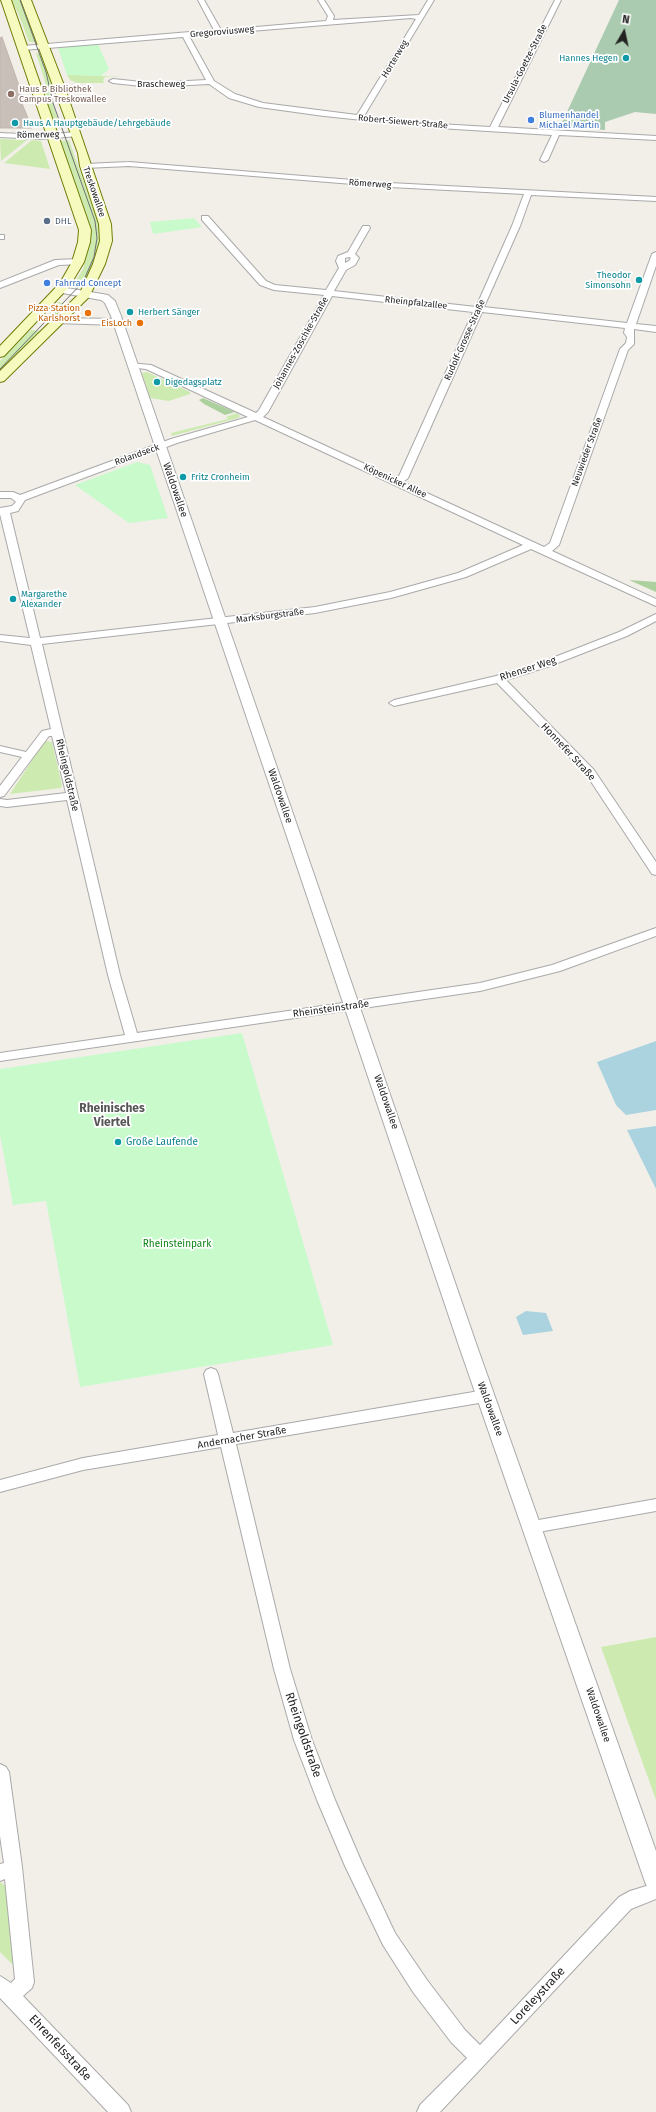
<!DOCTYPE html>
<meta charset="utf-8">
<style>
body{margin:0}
#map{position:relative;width:656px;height:2112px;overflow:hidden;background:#f2efe9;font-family:"Fira Sans",sans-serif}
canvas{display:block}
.north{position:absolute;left:604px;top:12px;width:40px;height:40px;-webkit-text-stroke:3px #fff;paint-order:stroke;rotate:9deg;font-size:11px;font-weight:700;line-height:16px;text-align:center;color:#222}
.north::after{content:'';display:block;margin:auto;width:14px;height:18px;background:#222;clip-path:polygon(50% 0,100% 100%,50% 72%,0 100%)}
</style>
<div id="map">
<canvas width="656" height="2112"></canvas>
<div class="north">N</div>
</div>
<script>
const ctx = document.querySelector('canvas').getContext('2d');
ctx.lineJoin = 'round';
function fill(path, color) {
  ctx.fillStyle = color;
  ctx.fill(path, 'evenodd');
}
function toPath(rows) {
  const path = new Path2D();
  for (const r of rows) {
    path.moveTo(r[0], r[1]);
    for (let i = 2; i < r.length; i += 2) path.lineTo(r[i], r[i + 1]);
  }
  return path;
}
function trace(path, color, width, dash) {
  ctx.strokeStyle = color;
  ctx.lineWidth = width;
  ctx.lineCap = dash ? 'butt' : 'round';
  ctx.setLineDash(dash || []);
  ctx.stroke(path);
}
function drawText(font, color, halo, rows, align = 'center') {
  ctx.font = font + ' "Fira Sans",sans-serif';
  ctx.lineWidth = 3.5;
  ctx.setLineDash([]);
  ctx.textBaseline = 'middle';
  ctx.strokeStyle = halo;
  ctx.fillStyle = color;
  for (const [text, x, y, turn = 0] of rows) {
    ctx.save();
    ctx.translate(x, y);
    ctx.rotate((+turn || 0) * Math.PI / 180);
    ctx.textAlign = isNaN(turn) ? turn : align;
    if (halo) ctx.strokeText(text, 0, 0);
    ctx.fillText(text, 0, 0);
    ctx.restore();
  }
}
const grass = toPath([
 [11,0,21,0,37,42,29,42,18,13],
 [36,53,42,54,55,87,47,88],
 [67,75,77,75,122,77,105,77,103,80,104,83,77,83,70,80],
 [49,91,52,102,61,128,55,127,41,92],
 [0,139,27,140,1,161],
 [32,140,41,141,50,169,4,163],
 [69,140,99,225,100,241,97,257,81,288,72,287,83,269,89,242,87,219,60,141],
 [57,302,69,304,56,316,48,311],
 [31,330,40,331,0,371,0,361],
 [147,372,190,392,190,394,169,401,150,398,142,373],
 [237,413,240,416,238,418,172,436,171,433,228,419,226,417],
 [47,741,52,742,62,785,61,788,10,794,44,742],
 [656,1637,656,1800,601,1647],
 [0,1882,6,1886,16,1968,0,1952]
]);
const forest = toPath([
 [203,398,235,412,225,415,204,404,199,400],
 [629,580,656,582,656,592]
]);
const cemetery = toPath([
 [619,0,656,0,656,114,635,112,605,122,605,130,560,127]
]);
const park = toPath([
 [98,44,109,69,101,76,67,75,58,48],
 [194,218,202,227,153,234,150,222],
 [137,462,150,465,168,518,129,523,75,485],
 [242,1033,333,1345,80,1387,46,1201,13,1205,0,1135,0,1069]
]);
const water = toPath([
 [656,1041,656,1110,626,1115,616,1105,597,1062],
 [656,1126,656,1189,627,1130],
 [526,1311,546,1313,553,1331,523,1335,516,1317]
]);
const building = toPath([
 [2,37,24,100,21,101,32,128,0,128,0,38,2,37]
]);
const minor = toPath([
 [198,0,204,0,221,30,326,21,328,16,318,0,324,0,334,16,333,20,419,15,428,0,434,0,364,116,439,124,490,127,555,0,561,0,498,127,656,136,656,140,559,135,548,160,544,162,540,160,552,135,439,128,324,116,259,107,229,98,209,84,151,87,113,83,109,81,113,79,151,83,206,80,183,37,23,50,19,48,23,46,214,30,198,0],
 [411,18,416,19,357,115,263,103,235,94,214,81,189,36,411,18],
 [76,132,80,134,79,136,41,139,0,137,0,133,41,135,76,132],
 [129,162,390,183,656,197,656,201,531,195,520,226,484,307,627,323,652,254,656,252,656,266,636,324,656,326,656,332,634,329,634,344,628,350,559,545,552,551,656,599,656,606,531,549,466,577,391,598,315,613,42,644,120,975,137,1033,480,983,552,965,656,928,656,936,560,971,480,991,0,1061,0,1053,125,1035,108,975,67,800,7,807,0,806,0,799,7,800,66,793,52,736,49,736,4,796,0,797,0,786,22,757,0,752,0,746,26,752,42,731,51,729,31,645,0,641,0,635,30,638,0,514,0,508,12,506,16,502,11,498,0,498,0,492,13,492,20,495,171,439,248,417,146,369,129,367,129,363,151,365,256,413,259,410,324,295,274,290,260,285,202,220,202,216,208,216,266,281,275,285,326,290,339,268,336,261,338,256,348,252,363,226,369,226,370,228,355,254,359,258,355,265,346,270,334,291,476,307,512,226,524,194,390,187,129,166,85,168,81,166,85,164,129,162],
 [349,257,351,258,349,261,345,263,345,258,349,257],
 [332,296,473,312,399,476,395,478,263,417,268,412,332,296],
 [482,312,625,328,624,333,627,337,626,343,620,349,550,543,544,547,403,482,408,478,482,312],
 [255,420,523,545,458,573,390,592,315,607,40,638,10,513,18,511,25,500,177,443,255,420],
 [0,235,4,235,4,239,0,239,0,235],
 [78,259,81,260,81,264,59,265,0,288,0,282,55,260,78,259],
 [58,318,118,319,122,322,118,325,55,323,54,321,58,318],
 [656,614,656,621,627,636,550,666,506,680,594,770,656,862,656,875,652,874,586,774,497,683,394,706,389,703,394,700,496,676,542,662,619,632,656,614],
 [211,1368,216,1370,218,1374,233,1433,485,1390,490,1392,492,1396,490,1400,485,1402,236,1444,290,1669,312,1740,335,1800,362,1863,395,1933,427,1980,465,2030,480,2045,619,1897,630,1891,656,1883,656,1899,631,1909,440,2112,417,2112,420,2105,467,2058,451,2042,413,1992,383,1945,345,1866,317,1800,294,1740,274,1669,221,1447,83,1470,0,1492,0,1480,83,1458,218,1435,204,1374,206,1370,211,1368],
 [656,1499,656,1511,533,1533,527,1532,525,1527,527,1522,533,1521,656,1499],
 [0,1764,6,1767,9,1772,22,1867,34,1982,32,1988,23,1996,128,2105,131,2112,108,2112,0,1998,0,1976,11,1983,15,1979,5,1879,0,1881,0,1864,4,1863,0,1836,0,1764]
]);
const tertiary = toPath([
 [61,287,108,295,115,301,121,316,478,1349,656,1851,656,1892,648,1889,645,1882,460,1349,111,316,105,303,101,300,57,292,56,290,57,288,61,287]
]);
const secondary = toPath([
 [1,0,11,0,91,230,90,242,84,262,69,287,4,356,0,357,0,346,60,283,72,262,78,242,79,230,1,0],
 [21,0,31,0,65,88,111,224,112,241,105,264,89,297,4,381,0,382,0,371,80,293,93,264,100,241,99,224,80,166,78,153,21,0]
]);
const tram = toPath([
 [0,369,83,282,94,257,97,238,95,221,53,103,46,72,20,0]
]);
const markers = [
 [626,58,4,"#0f9aa8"],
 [11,94,4,"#8d6e63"],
 [531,120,4,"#3f7fe0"],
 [15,123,4,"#0f9aa8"],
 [47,221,4,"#5c6f8a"],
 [639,280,4,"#0f9aa8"],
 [47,283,4,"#3f7fe0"],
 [130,312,4,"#0f9aa8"],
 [88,313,4,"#e8710a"],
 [140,323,4,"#e8710a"],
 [157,382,4,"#0f9aa8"],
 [183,477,4,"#0f9aa8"],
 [13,599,4,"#0f9aa8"],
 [118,1142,4,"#0f9aa8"]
];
const farStreetnames = [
 ["Gregoroviusweg",222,32,-5],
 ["Horterweg",395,59,-59],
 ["Ursula-Goetze-Straße",525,64,-63],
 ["Brascheweg",161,84],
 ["Robert-Siewert-Straße",403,122,5],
 ["Römerweg",38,135,-1],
 ["Römerweg",370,184,4],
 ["Treskowallee",94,192,71],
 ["Rheinpfalzallee",416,303,6],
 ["Rudolf-Grosse-Straße",465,340,-66],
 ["Johannes-Zoschke-Straße",301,343,-61],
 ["Neuwieder Straße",587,452,-70],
 ["Rolandseck",137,455,-20],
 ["Köpenicker Allee",395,481,25],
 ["Marksburgstraße",270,616,-7]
];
const farCulturenames = [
 ["Hannes Hegen",618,58,"right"],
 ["Haus A Hauptgebäude/Lehrgebäude",23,123],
 ["Theodor",631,275,"right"],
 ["Simonsohn",631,285,"right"],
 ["Herbert Sänger",138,312],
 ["Digedagsplatz",165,382],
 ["Fritz Cronheim",191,477],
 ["Margarethe",21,594],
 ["Alexander",21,604]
];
const farEducationnames = [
 ["Haus B Bibliothek",19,89],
 ["Campus Treskowallee",19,99]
];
const farShopnames = [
 ["Blumenhandel",539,115],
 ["Michael Martin",539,125],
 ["Fahrrad Concept",55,283]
];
const farServicenames = [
 ["DHL",55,221]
];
const farFoodnames = [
 ["Pizza Station",80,308],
 ["Karlshorst",80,318],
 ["EisLoch",132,323]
];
const streetNames = [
 ["Waldowallee",175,490,71],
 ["Rhenser Weg",528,669,-18],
 ["Honnefer Straße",568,752,47],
 ["Rheingoldstraße",67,775,77],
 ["Waldowallee",280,796,71],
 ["Rheinsteinstraße",331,1009,-8],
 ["Waldowallee",386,1102,71],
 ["Waldowallee",490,1409,70],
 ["Andernacher Straße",242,1438,-10],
 ["Waldowallee",598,1715,71]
];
const cultureNames = [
 ["Große Laufende",126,1142]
];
const parkNames = [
 ["Rheinsteinpark",177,1244]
];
const quarterNames = [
 ["Rheinisches",112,1109],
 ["Viertel",112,1123]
];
const nearStreetnames = [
 ["Rheingoldstraße",303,1735,71],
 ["Loreleystraße",538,1996,-47],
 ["Ehrenfelsstraße",60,2048,47]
];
fill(grass, '#cdebb0');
fill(forest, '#add19e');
fill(cemetery, '#aacbaf');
fill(park, '#c8facc');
fill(water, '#aad3df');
fill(building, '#c7bfb8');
trace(building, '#c4b6ab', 1);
trace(minor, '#a9a9a9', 2);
trace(tertiary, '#a9a9a9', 2);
trace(secondary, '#707d05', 2);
fill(minor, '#fff');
fill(tertiary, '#fff');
fill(secondary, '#f7fabf');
trace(tram, '#707070', 1);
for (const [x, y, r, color] of markers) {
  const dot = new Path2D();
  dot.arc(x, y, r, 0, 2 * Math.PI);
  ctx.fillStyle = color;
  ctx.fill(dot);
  trace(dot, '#fff', 1.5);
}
drawText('9px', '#222', '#fff', farStreetnames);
drawText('9px', '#0d838f', '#fff', farCulturenames, 'left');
drawText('9px', '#785e54', '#fff', farEducationnames, 'left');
drawText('9px', '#366cbe', '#fff', farShopnames, 'left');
drawText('9px', '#4e5e75', '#fff', farServicenames, 'left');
drawText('9px', '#c56008', '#fff', farFoodnames, 'right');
drawText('10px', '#222', '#fff', streetNames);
drawText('10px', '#0d838f', '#fff', cultureNames, 'left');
drawText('10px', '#0c8416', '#fff', parkNames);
drawText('bold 12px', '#555', '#fff', quarterNames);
drawText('12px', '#222', '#fff', nearStreetnames);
</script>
